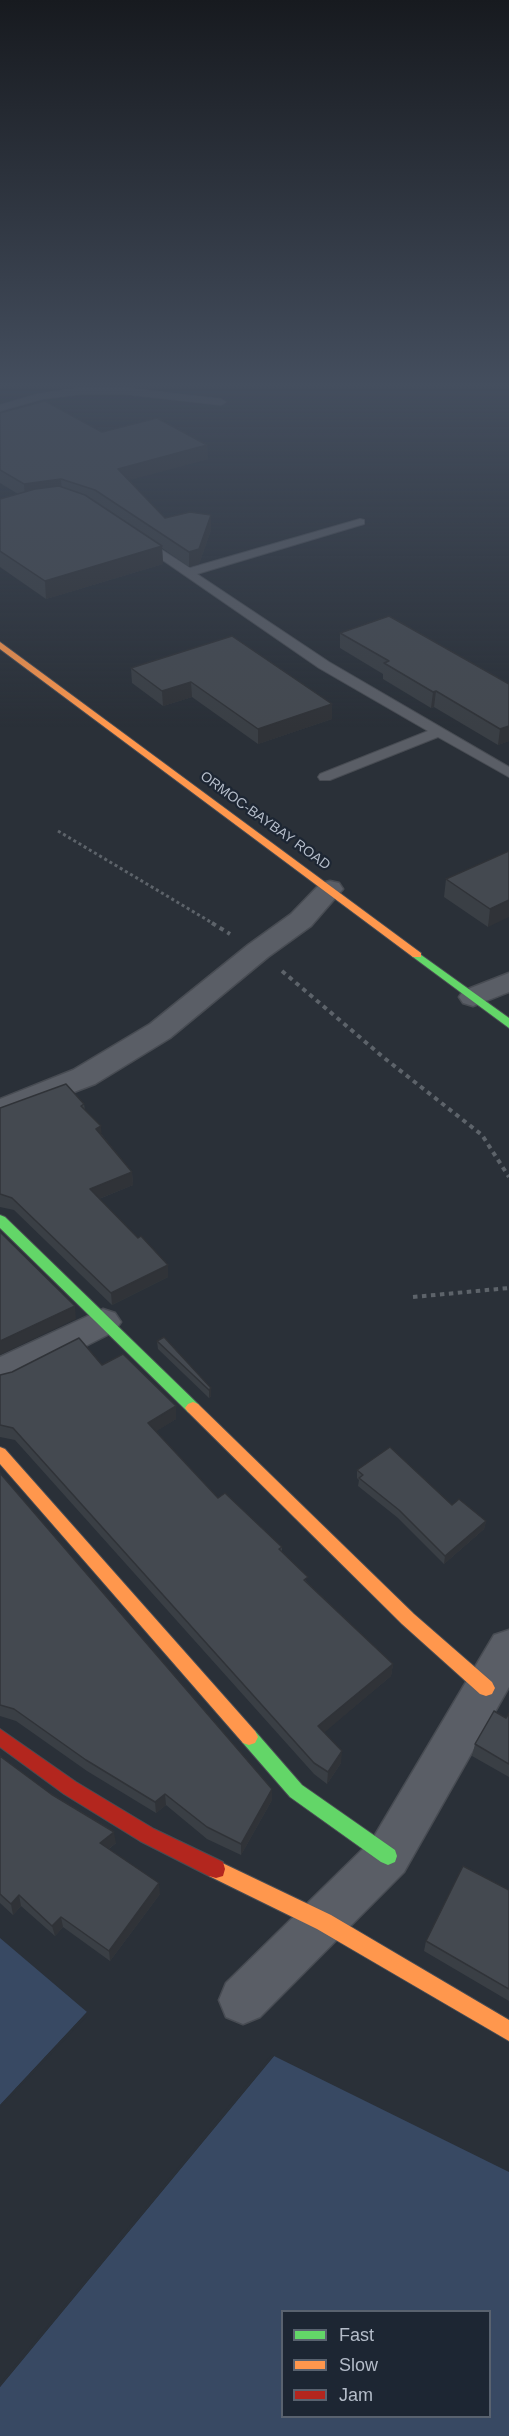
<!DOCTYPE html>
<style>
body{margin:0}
#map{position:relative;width:509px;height:2436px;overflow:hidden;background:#2a3038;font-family:Arial,sans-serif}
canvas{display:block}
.legend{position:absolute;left:281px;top:2310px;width:210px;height:108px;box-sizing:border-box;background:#1d2633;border:2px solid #59626f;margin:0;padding:8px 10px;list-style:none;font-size:18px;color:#b4bcc9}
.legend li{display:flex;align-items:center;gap:12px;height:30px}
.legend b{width:30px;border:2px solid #59626f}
</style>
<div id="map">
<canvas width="509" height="2436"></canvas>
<ul class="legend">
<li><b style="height:8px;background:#63d668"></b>Fast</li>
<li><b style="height:8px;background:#ff974d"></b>Slow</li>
<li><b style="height:8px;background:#b3261e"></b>Jam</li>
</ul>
</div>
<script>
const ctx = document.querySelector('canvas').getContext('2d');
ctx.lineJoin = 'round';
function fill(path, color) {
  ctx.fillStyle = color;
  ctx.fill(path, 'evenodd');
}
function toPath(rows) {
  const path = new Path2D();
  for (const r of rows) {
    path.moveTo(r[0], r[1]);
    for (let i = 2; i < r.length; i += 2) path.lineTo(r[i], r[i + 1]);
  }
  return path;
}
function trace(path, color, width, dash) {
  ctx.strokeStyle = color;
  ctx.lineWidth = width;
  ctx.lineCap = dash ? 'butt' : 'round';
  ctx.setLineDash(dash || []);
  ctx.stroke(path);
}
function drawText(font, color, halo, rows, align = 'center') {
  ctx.font = font + ' Arial,sans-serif';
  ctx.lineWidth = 4.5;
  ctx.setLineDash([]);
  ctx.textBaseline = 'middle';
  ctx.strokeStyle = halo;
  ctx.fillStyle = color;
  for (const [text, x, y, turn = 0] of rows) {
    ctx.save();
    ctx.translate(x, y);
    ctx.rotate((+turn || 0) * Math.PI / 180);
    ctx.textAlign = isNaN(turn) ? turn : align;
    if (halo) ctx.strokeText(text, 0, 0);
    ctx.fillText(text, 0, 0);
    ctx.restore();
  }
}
const water = toPath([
 [0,1938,87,2012,0,2105],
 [274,2056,509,2172,509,2436,0,2436,0,2387],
 [282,2312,490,2312,490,2416,282,2416]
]);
const pier = toPath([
 [87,2012,89,2014,0,2108,0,2105],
 [271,2055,274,2056,0,2387,0,2383]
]);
const pathFar1 = toPath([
 [58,831,214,924]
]);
const path = toPath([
 [212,923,230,934],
 [282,971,383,1057,482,1135,509,1177],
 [413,1297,509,1288]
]);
const lane = toPath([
 [81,388,125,388,221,399,226,402,221,405,125,394,81,394,42,399,0,411,0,405,38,394,81,388],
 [360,519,364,520,364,524,197,574,329,662,509,767,509,777,438,737,330,780,320,780,318,777,320,774,428,731,319,668,135,541,137,539,145,539,190,568,360,519]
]);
const street = toPath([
 [330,881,339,883,343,889,311,926,268,957,170,1038,95,1084,0,1120,0,1099,73,1070,150,1024,248,945,291,914,321,883,330,881],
 [509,973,509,992,473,1006,463,1003,459,997,463,991,509,973],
 [103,1309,115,1313,121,1322,115,1331,13,1383,0,1387,0,1357,103,1309],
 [509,1630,509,1687,404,1872,260,2017,243,2024,226,2017,219,2000,226,1983,372,1840,494,1635,509,1630]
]);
const fast = toPath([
 [417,952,509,1018,509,1028,413,957,411,955,417,952],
 [0,1215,5,1217,198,1404,201,1408,198,1412,193,1414,188,1412,0,1228,0,1215],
 [249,1729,255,1731,302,1785,395,1850,397,1856,395,1862,388,1865,381,1862,290,1797,243,1743,240,1737,243,1731,249,1729]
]);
const slow = toPath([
 [0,642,421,953,421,957,413,957,0,649,0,642],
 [193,1402,198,1404,414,1614,492,1682,495,1688,492,1694,486,1696,480,1694,402,1624,188,1412,185,1408,188,1404,193,1402],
 [0,1447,5,1449,255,1731,258,1737,255,1743,249,1745,243,1743,0,1464,0,1447],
 [216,1860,331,1915,509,2020,509,2041,317,1929,209,1876,207,1869,209,1862,216,1860]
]);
const jam = toPath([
 [0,1729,76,1782,154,1829,223,1862,225,1869,223,1876,216,1878,209,1876,140,1841,64,1794,0,1747,0,1729]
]);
const wall = toPath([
 [0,413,102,432,207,445,208,459,129,480,165,518,211,515,211,530,199,564,189,567,162,548,163,564,46,599,0,567,0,499,18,494,0,483],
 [340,633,509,684,509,741,498,745,434,707,431,708,383,679,383,674,340,648],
 [232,636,332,719,258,744,192,697,163,706,132,683,131,668],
 [509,851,488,927,444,897,446,879],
 [84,1104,85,1110,102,1135,132,1172,133,1185,99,1199,138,1238,168,1265,168,1277,112,1305,14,1210,0,1207,0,1108],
 [157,1341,211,1388,211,1396,209,1398,158,1349],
 [102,1365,176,1406,176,1419,156,1431,218,1498,282,1547,282,1552,308,1583,393,1664,391,1676,324,1732,341,1763,327,1784,314,1774,15,1440,0,1437,0,1375],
 [357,1470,452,1505,486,1521,484,1529,444,1564,398,1518,358,1486,359,1480,357,1478],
 [0,1473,272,1800,241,1855,207,1839,166,1805,156,1813,87,1771,16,1721,0,1716],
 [509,1713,509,1777,472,1756,475,1744,506,1718],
 [0,1756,116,1843,109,1849,160,1894,110,1961,63,1927,55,1936,21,1906,13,1915,0,1903],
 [509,1890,509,2001,424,1951,426,1941]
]);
const shadedWall = toPath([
 [207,445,208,459,119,483,118,469],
 [61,479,62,493,25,498,24,484],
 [211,515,211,530,199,564,189,567,189,552],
 [162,546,163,564,46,599,45,581],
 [191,682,192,697,163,706,162,691],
 [436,691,434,707,431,708,433,692],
 [332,704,332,719,258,744,258,729],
 [509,726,509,741,498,745,500,729],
 [509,900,509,917,488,927,490,909],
 [101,1126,102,1139,96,1129],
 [132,1172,133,1185,91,1202,90,1189],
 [168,1265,168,1277,112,1305,111,1293],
 [75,1306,76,1319,0,1355,0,1341],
 [211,1388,211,1396,209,1398,209,1390],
 [176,1406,176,1419,149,1436,148,1423],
 [486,1521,484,1529,444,1564,445,1556],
 [393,1664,391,1676,318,1738,318,1726],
 [342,1751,341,1763,327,1784,328,1772],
 [272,1789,272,1800,241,1855,241,1844],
 [165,1794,166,1805,156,1813,155,1802],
 [114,1832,116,1843,102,1854,100,1843],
 [159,1883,160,1894,110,1961,109,1951],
 [19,1895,21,1906,13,1915,11,1904],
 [61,1917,63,1927,55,1936,52,1926]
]);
const building = toPath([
 [45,401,102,432,157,418,207,445,118,469,165,518,190,512,211,515,199,549,189,552,95,490,61,479,24,484,0,470,0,413,45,401],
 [59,486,85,495,162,546,45,581,0,551,0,499,35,489,59,486],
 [389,616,509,684,509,726,500,729,436,691,433,692,384,663,389,661,340,633,389,616],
 [232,636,332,704,258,729,191,682,162,691,131,668,232,636],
 [509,851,509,900,490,909,446,879,509,851],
 [66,1084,84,1104,81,1106,101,1126,96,1129,132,1172,90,1189,138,1238,141,1236,168,1265,111,1293,12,1198,0,1194,0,1108,66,1084],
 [0,1232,75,1306,0,1341,0,1232],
 [164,1337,211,1388,209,1390,157,1341,164,1337],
 [79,1338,102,1365,123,1354,176,1406,148,1423,218,1498,225,1493,282,1547,279,1549,308,1577,304,1580,393,1664,318,1726,342,1751,328,1772,314,1763,13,1428,0,1425,0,1375,12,1372,79,1338],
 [390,1447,452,1505,459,1499,486,1521,445,1556,399,1510,359,1478,363,1475,357,1470,390,1447],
 [0,1473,272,1789,241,1844,207,1827,165,1794,155,1802,86,1760,14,1709,0,1705,0,1473],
 [494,1711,506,1718,509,1713,509,1764,475,1744,494,1711],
 [0,1756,51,1794,114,1832,100,1843,159,1883,109,1951,61,1917,52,1926,19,1895,11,1904,0,1894,0,1756],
 [463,1866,509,1890,509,1989,426,1941,463,1866]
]);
const farStreetnames = [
 ["ORMOC-BAYBAY ROAD",265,821,36]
];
fill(water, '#384963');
fill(pier, '#2a3038');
trace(lane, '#484c53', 2);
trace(street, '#484c53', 3);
trace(fast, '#484c53', 2);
trace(slow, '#484c53', 2);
trace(jam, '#484c53', 2);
trace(pathFar1, '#5d636a', 3, [3, 3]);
trace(path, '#5d636a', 4, [4.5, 4.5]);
fill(lane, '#5a5e66');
fill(street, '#5a5e66');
fill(fast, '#63d668');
fill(slow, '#ff974d');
fill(jam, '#b3261e');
fill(wall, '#3a3f45');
fill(shadedWall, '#303338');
fill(building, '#444950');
trace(building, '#303338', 1.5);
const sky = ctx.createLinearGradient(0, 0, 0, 728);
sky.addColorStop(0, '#171a1f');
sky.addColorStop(0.53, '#444e5e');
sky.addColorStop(1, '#444e5e00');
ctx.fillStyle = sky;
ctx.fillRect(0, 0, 509, 728);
drawText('14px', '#b4bcc9', '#1d2633', farStreetnames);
</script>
